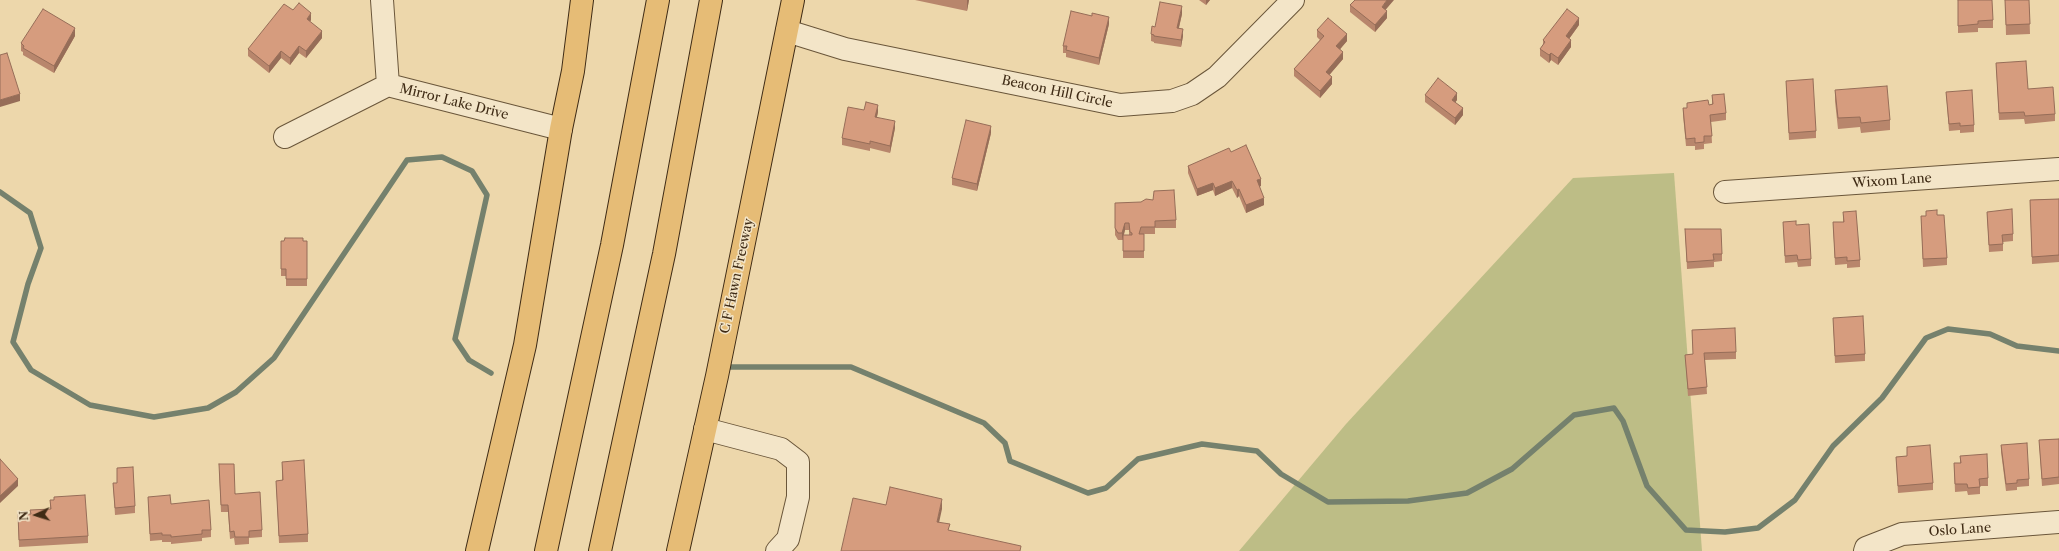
<!DOCTYPE html>
<style>
body{margin:0}
#map{position:relative;width:2059px;height:551px;overflow:hidden;background:#edd7ab;font-family:"Libre Caslon Text",serif}
canvas{display:block}
.north{position:absolute;left:16px;top:495px;width:40px;height:40px;-webkit-text-stroke:3px #f3e5c8;paint-order:stroke;rotate:266deg;font-size:11px;font-weight:700;line-height:16px;text-align:center;color:#3f2b15}
.north::after{content:'';display:block;margin:auto;width:14px;height:18px;background:#3f2b15;clip-path:polygon(50% 0,100% 100%,50% 72%,0 100%)}
</style>
<div id="map">
<canvas width="2059" height="551"></canvas>
<div class="north">N</div>
</div>
<script>
const ctx = document.querySelector('canvas').getContext('2d');
ctx.lineJoin = 'round';
function fill(path, color) {
  ctx.fillStyle = color;
  ctx.fill(path, 'evenodd');
}
function toPath(rows) {
  const path = new Path2D();
  for (const r of rows) {
    path.moveTo(r[0], r[1]);
    for (let i = 2; i < r.length; i += 2) path.lineTo(r[i], r[i + 1]);
  }
  return path;
}
function trace(path, color, width, dash) {
  ctx.strokeStyle = color;
  ctx.lineWidth = width;
  ctx.lineCap = dash ? 'butt' : 'round';
  ctx.setLineDash(dash || []);
  ctx.stroke(path);
}
function drawText(font, color, halo, rows, align = 'center') {
  ctx.font = font + ' "Libre Caslon Text",serif';
  ctx.lineWidth = 3;
  ctx.setLineDash([]);
  ctx.textBaseline = 'middle';
  ctx.strokeStyle = halo;
  ctx.fillStyle = color;
  for (const [text, x, y, turn = 0] of rows) {
    ctx.save();
    ctx.translate(x, y);
    ctx.rotate((+turn || 0) * Math.PI / 180);
    ctx.textAlign = isNaN(turn) ? turn : align;
    if (halo) ctx.strokeText(text, 0, 0);
    ctx.fillText(text, 0, 0);
    ctx.restore();
  }
}
const green = toPath([
 [1674,173,1702,551,1239,551,1346,424,1573,178]
]);
const stream = toPath([
 [0,192,30,213,41,248,28,284,13,342,31,370,90,405,154,417,208,408,236,392,274,358,407,160,442,157,472,171,487,195,455,339,469,360,491,373],
 [730,367,851,367,984,423,1005,443,1010,461,1088,493,1106,488,1138,459,1202,444,1257,451,1281,474,1328,502,1408,501,1467,493,1512,469,1574,415,1614,408,1623,421,1647,486,1686,530,1725,532,1758,528,1795,500,1833,446,1882,398,1926,338,1948,329,1990,334,2017,346,2059,351]
]);
const minor = toPath([
 [382,0,388,85],
 [787,31,845,49,1120,105,1172,101,1192,94,1217,77,1293,0],
 [285,137,388,85,561,129],
 [1725,192,2059,169],
 [705,429,781,449,798,462,798,497,788,539,777,551],
 [1865,551,1866,548,1902,534,2059,522]
]);
const major = toPath([
 [477,551,525,345,561,129,573,71,582,0],
 [678,551,717,376,793,0]
]);
const highway = toPath([
 [546,551,612,245,658,0],
 [600,551,664,254,711,0]
]);
const wall = toPath([
 [915,0,969,0,967,11],
 [1199,0,1210,0,1206,5],
 [1958,0,1993,20,1993,28,1978,28,1978,32,1958,33],
 [2005,0,2029,0,2030,34,2006,35],
 [1350,5,1387,18,1375,32,1350,12],
 [293,10,311,20,310,22,322,38,306,58,299,53,290,65,281,58,269,73,248,56,248,49],
 [1182,14,1179,28,1183,36,1181,47,1154,43,1154,42,1151,41,1151,34,1155,27],
 [1109,24,1099,65,1066,57,1066,53,1063,53,1063,46],
 [1579,25,1569,39,1571,47,1558,65,1551,60,1549,63,1540,56,1540,49,1543,45,1543,40],
 [1317,30,1347,41,1340,49,1343,59,1329,75,1332,84,1320,98,1294,76,1294,69,1320,40,1317,37],
 [75,36,54,73,23,55,23,52,21,51,21,43],
 [1996,63,2028,89,2055,114,2055,121,2025,124,2024,119,1999,120],
 [1786,81,1816,131,1816,138,1789,140],
 [1835,90,1890,120,1890,130,1861,133,1860,127,1838,129,1835,101],
 [1946,92,1974,125,1974,132,1960,133,1960,130,1949,131],
 [1425,95,1457,100,1455,102,1463,115,1455,125,1425,102],
 [1712,95,1726,113,1726,120,1711,122,1712,143,1704,144,1704,149,1695,150,1695,146,1686,146,1683,115,1683,108,1687,108,1687,103,1709,105,1712,104],
 [864,110,878,112,877,117,895,128,890,153,870,148,870,151,842,145,842,138],
 [991,133,977,191,952,185,952,178],
 [1231,152,1261,186,1259,186,1264,205,1246,213,1239,196,1237,198,1232,188,1215,196,1213,190,1197,196,1188,173,1188,166],
 [2059,199,2059,262,2032,264,2030,200],
 [1115,203,1176,220,1176,228,1155,228,1155,234,1144,234,1144,258,1123,258,1123,240,1118,240,1115,235],
 [1125,230,1129,230,1129,235,1124,235],
 [1926,211,1937,215,1947,258,1947,265,1923,267,1921,216,1926,216],
 [1843,212,1860,260,1860,267,1847,268,1847,264,1835,265,1833,222,1843,222],
 [1987,212,2013,234,2013,241,2003,242,2003,251,1989,252],
 [1783,222,1796,225,1811,259,1811,266,1798,267,1797,262,1785,263],
 [1685,229,1722,254,1722,261,1714,262,1714,267,1687,269],
 [281,241,307,241,307,286,286,286,286,276,281,276],
 [1833,318,1865,354,1865,361,1835,363],
 [1692,330,1736,352,1736,359,1705,360,1707,394,1688,396,1685,355,1693,354],
 [2059,439,2059,484,2042,486,2039,440],
 [2001,445,2029,479,2029,486,2017,487,2017,490,2006,491,2001,452],
 [1907,447,1933,483,1933,490,1898,493,1896,457,1907,456],
 [1960,456,1988,478,1988,486,1980,486,1980,494,1968,495,1967,491,1955,492,1954,463,1960,463],
 [282,462,308,534,308,542,279,543,276,481,282,480],
 [117,468,135,506,135,513,115,515,113,483,117,483],
 [219,471,262,530,262,537,249,538,249,544,235,545,234,538,230,539,228,512,221,512],
 [148,497,171,504,211,530,211,537,202,538,202,541,171,544,171,542,162,542,162,540,150,541],
 [50,500,88,536,88,543,19,547,18,514,30,514,50,509]
]);
const shadedWall = toPath([
 [967,0,969,0,967,11],
 [1206,0,1210,0,1206,5],
 [1387,0,1394,0,1382,14,1382,7],
 [1182,6,1182,14,1177,35,1177,28],
 [1387,11,1387,18,1375,32,1375,25],
 [311,13,311,20,307,26,307,19],
 [1109,17,1109,24,1099,65,1099,58],
 [1579,18,1579,25,1566,43,1566,36],
 [75,28,75,36,54,73,54,66],
 [1183,29,1183,36,1181,47,1181,40],
 [322,31,322,38,306,58,306,51],
 [1347,34,1347,41,1336,54,1336,46],
 [1571,40,1571,47,1558,65,1558,58],
 [299,46,299,53,290,65,290,58],
 [281,51,281,58,269,73,269,66],
 [1343,52,1343,59,1326,79,1326,72],
 [1551,53,1551,60,1549,63,1549,55],
 [1332,77,1332,84,1320,98,1320,91],
 [1457,93,1457,100,1452,107,1452,100],
 [20,94,20,101,0,107,0,100],
 [878,105,878,112,875,124,875,117],
 [1463,108,1463,115,1455,125,1455,118],
 [895,121,895,128,890,153,890,146],
 [991,126,991,133,977,191,977,184],
 [1261,179,1261,186,1257,188,1257,180],
 [1232,181,1232,188,1215,196,1215,188],
 [1213,183,1213,190,1197,196,1197,189],
 [1239,189,1239,196,1237,198,1237,190],
 [1264,198,1264,205,1246,213,1246,205],
 [1125,223,1125,230,1122,240,1122,233],
 [18,479,18,486,0,503,0,496],
 [942,499,942,509,937,532,937,522]
]);
const building = toPath([
 [1355,0,1387,0,1382,7,1387,11,1375,25,1350,5,1355,0],
 [1958,0,1992,0,1993,20,1978,21,1978,24,1958,26,1958,0],
 [2005,0,2029,0,2030,24,2006,25,2005,0],
 [1160,2,1182,6,1177,28,1183,29,1181,40,1154,36,1154,35,1151,34,1152,26,1155,27,1160,2],
 [299,3,311,13,307,19,322,31,306,51,299,46,290,58,281,51,269,66,248,49,284,4,293,10,299,3],
 [43,9,75,28,54,66,23,48,24,46,21,43,43,9],
 [1567,9,1579,18,1566,36,1571,40,1558,58,1551,53,1549,55,1540,49,1545,42,1543,40,1567,9],
 [1071,11,1092,16,1092,13,1109,17,1099,58,1066,50,1067,46,1063,46,1071,11],
 [1328,18,1347,34,1336,46,1343,52,1326,72,1332,77,1320,91,1294,69,1324,36,1317,30,1328,18],
 [7,53,20,94,0,100,0,55,7,53],
 [2026,61,2028,89,2053,87,2055,114,2025,116,2024,112,1999,113,1996,63,2026,61],
 [1438,78,1457,93,1452,100,1463,108,1455,118,1425,95,1438,78],
 [1813,79,1816,131,1789,133,1786,81,1813,79],
 [1887,86,1890,120,1861,123,1860,117,1838,118,1835,90,1887,86],
 [1972,90,1974,125,1960,126,1960,123,1949,124,1946,92,1972,90],
 [1724,94,1726,113,1710,115,1712,136,1704,136,1704,142,1695,143,1695,138,1686,139,1683,108,1687,108,1687,103,1708,100,1709,105,1713,104,1712,95,1724,94],
 [866,102,878,105,875,117,895,121,890,146,870,141,870,144,842,138,848,107,864,110,866,102],
 [966,120,991,126,977,184,952,178,966,120],
 [1246,145,1261,179,1257,180,1264,198,1246,205,1239,189,1237,190,1232,181,1215,188,1213,183,1197,189,1188,166,1229,148,1231,152,1246,145],
 [1174,190,1176,220,1155,221,1155,227,1141,227,1139,234,1144,234,1144,251,1123,251,1123,235,1132,235,1132,233,1130,232,1129,223,1125,223,1122,233,1118,233,1115,228,1115,203,1141,202,1146,199,1153,200,1154,191,1174,190],
 [2059,199,2059,255,2032,257,2030,200,2059,199],
 [2012,209,2013,234,2002,235,2003,244,1989,245,1987,212,2012,209],
 [1937,210,1937,215,1944,215,1947,258,1923,259,1921,216,1926,216,1926,211,1937,210],
 [1856,211,1860,260,1847,261,1847,257,1835,258,1833,222,1844,222,1843,212,1856,211],
 [1796,221,1796,225,1809,224,1811,259,1798,260,1797,255,1785,256,1783,222,1796,221],
 [1685,229,1721,229,1722,254,1713,254,1714,260,1687,262,1685,229],
 [285,238,303,238,303,241,307,241,307,279,286,279,286,269,281,269,281,241,284,241,285,238],
 [1863,316,1865,354,1835,356,1833,318,1863,316],
 [1735,328,1736,352,1704,353,1707,387,1688,389,1685,355,1693,354,1692,330,1735,328],
 [2059,439,2059,477,2042,479,2039,440,2059,439],
 [2027,443,2029,479,2017,480,2017,483,2006,484,2001,445,2027,443],
 [1930,445,1933,483,1898,486,1896,457,1907,456,1907,447,1930,445],
 [1987,454,1988,478,1979,479,1980,487,1968,488,1967,484,1955,484,1954,463,1961,463,1960,456,1987,454],
 [0,459,18,479,0,496,0,459],
 [304,460,308,534,279,536,276,481,283,480,282,462,304,460],
 [219,464,234,464,235,494,260,492,262,530,249,531,249,537,235,537,234,531,230,532,228,505,221,505,219,464],
 [133,467,135,506,115,508,113,483,117,483,117,468,133,467],
 [890,487,942,499,937,522,950,524,948,530,1021,546,1020,551,841,551,853,498,886,505,890,487],
 [85,495,88,536,19,540,18,514,31,514,30,510,51,509,50,500,54,500,54,497,85,495],
 [170,495,171,504,209,500,211,530,202,530,202,534,171,537,171,535,162,535,162,533,150,534,148,497,170,495]
]);
const streetNames = [
 ["Beacon Hill Circle",1057,92,12],
 ["Mirror Lake Drive",454,102,14],
 ["Wixom Lane",1892,181,-4],
 ["C F Hawn Freeway",737,276,-78],
 ["Oslo Lane",1960,530,-4]
];
fill(green, '#bdbd86');
trace(stream, '#75816d', 5.5);
trace(minor, '#6a563a', 24);
trace(major, '#3f2b15', 24);
trace(highway, '#3f2b15', 24);
trace(minor, '#f3e5c8', 22);
trace(major, '#e6bc76', 22);
trace(highway, '#e6bc76', 22);
fill(wall, '#b8866c');
fill(shadedWall, '#966d58');
fill(building, '#d69c7e');
trace(building, '#966d58', 1);
drawText('13px', '#3f2b15', '#f3e5c8', streetNames);
</script>
